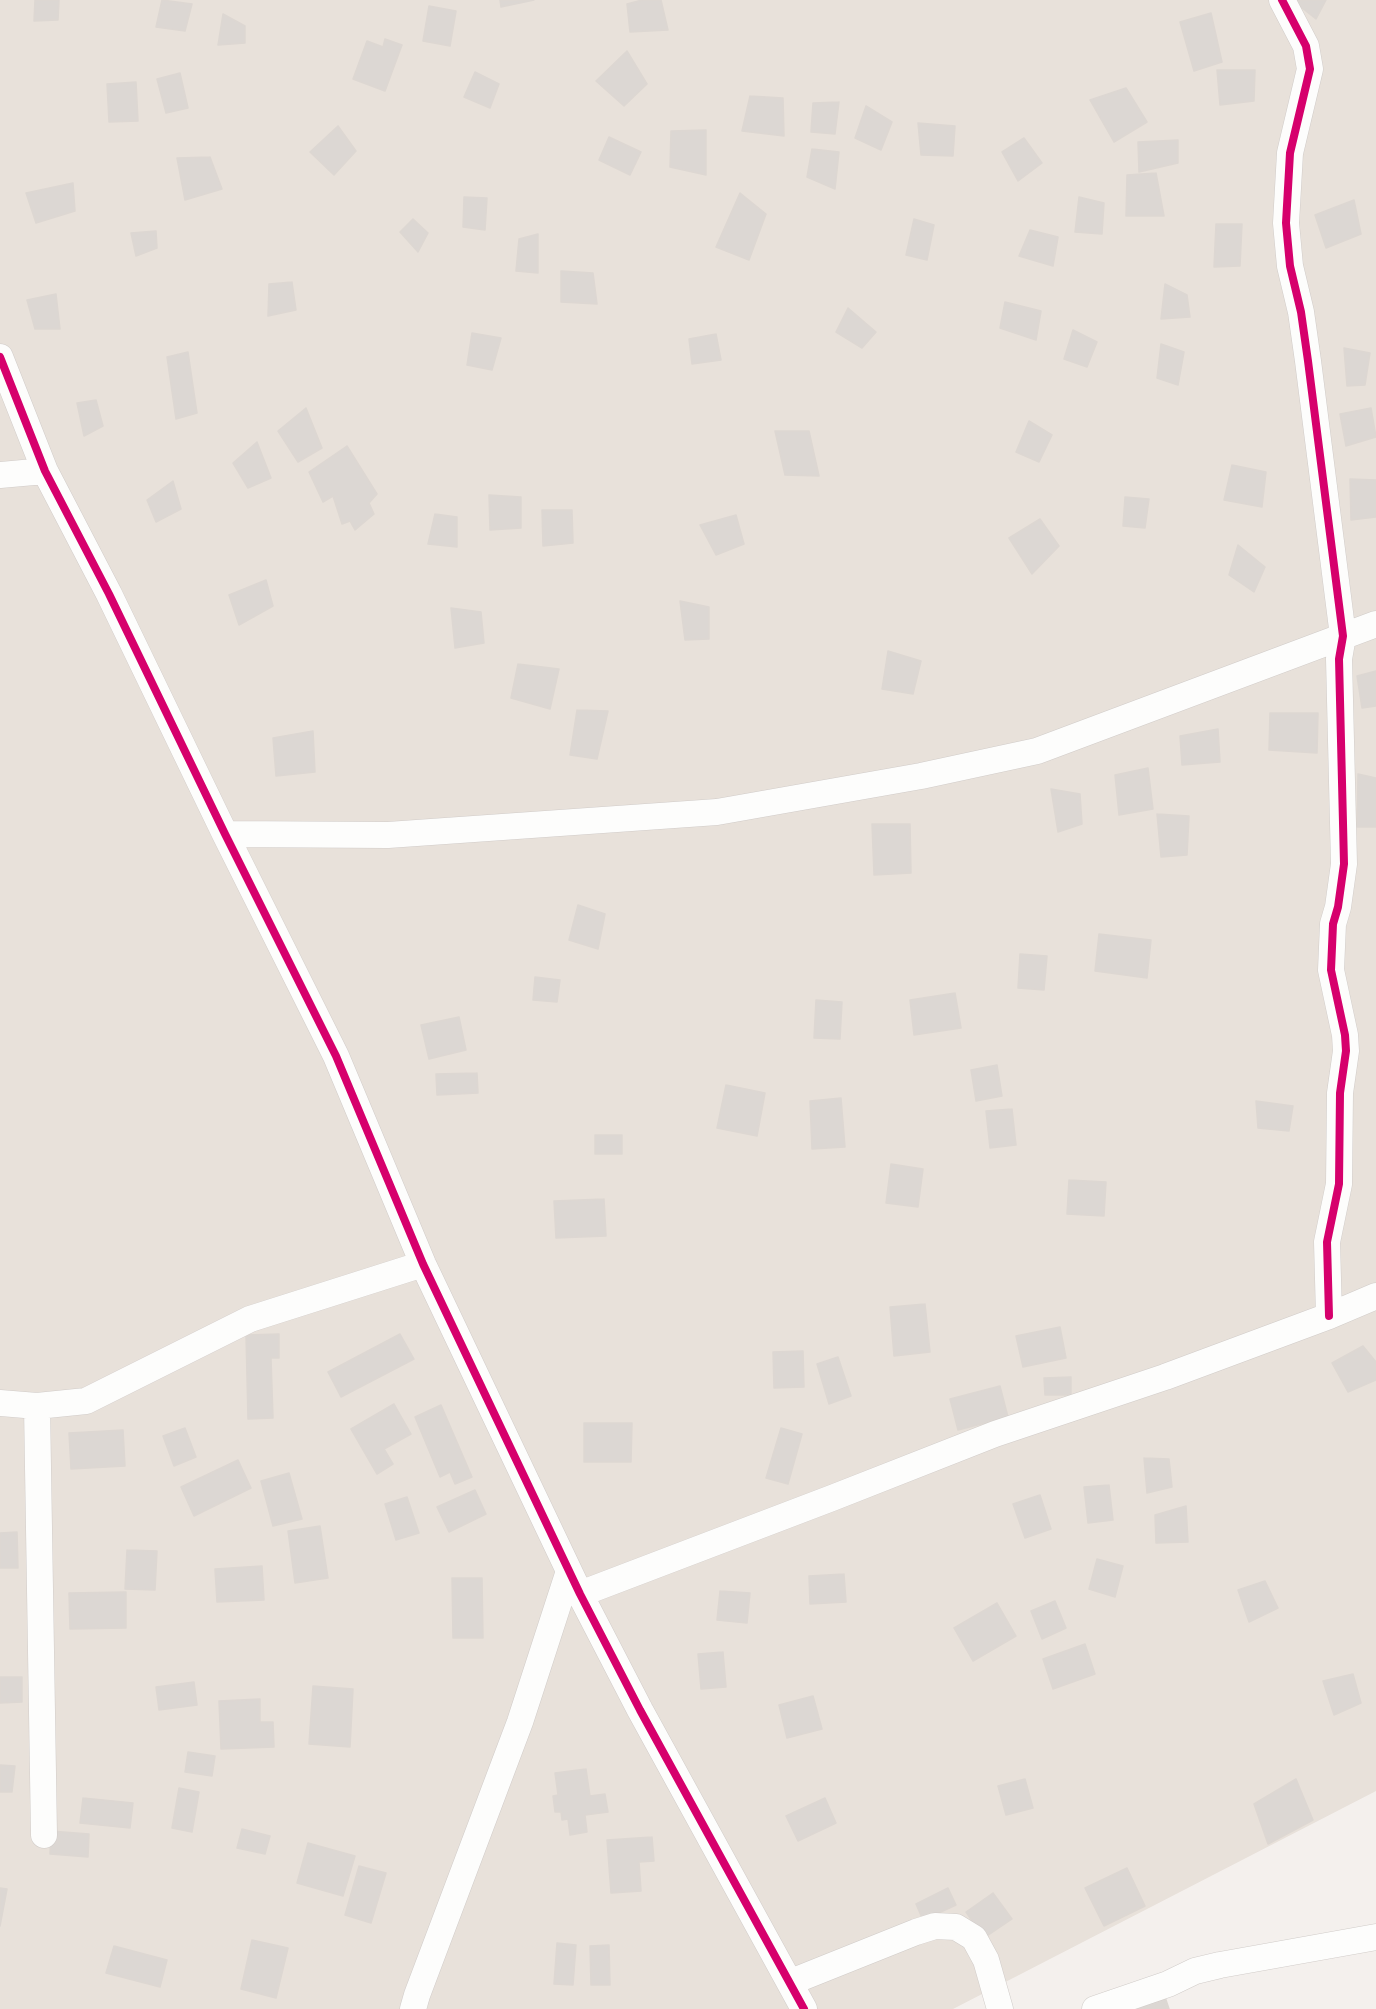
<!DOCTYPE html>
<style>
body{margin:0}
canvas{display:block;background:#f4f0ed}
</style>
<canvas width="1376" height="2009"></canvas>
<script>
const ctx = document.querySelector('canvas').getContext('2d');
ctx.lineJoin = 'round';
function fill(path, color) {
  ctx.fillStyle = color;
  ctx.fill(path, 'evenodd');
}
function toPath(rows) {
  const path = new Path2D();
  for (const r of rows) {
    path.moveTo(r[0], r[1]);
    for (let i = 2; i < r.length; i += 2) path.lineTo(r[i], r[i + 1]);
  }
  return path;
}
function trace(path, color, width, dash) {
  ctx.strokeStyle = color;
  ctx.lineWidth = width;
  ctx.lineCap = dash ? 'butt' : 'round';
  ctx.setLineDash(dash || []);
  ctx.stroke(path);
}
const residential = toPath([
 [0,0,1376,0,1376,1791,953,2009,0,2009]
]);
const building = toPath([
 [35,0,59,0,58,20,34,21,35,0],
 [162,0,192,4,185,31,156,27,162,0],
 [500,0,534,0,501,7,500,0],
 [642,0,661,0,668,30,630,32,627,4,642,0],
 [1292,0,1326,0,1316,19,1292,0],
 [429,6,456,11,450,46,423,41,429,6],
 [1211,13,1222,62,1194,71,1180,22,1211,13],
 [223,14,245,26,245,43,218,45,223,14],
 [385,39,402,45,385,91,353,79,367,41,383,47,385,39],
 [627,51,647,84,624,106,596,81,627,51],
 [1217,70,1255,70,1254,101,1220,105,1217,70],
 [475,72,499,84,490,108,464,97,475,72],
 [180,73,188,108,166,113,157,79,180,73],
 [136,82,138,121,109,122,107,84,136,82],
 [1126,88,1147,122,1114,142,1090,100,1126,88],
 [750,96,783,98,784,136,742,131,750,96],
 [839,102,835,134,811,132,813,103,839,102],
 [866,106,892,122,881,150,855,138,866,106],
 [918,123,955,126,953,156,921,155,918,123],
 [338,126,356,151,334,175,310,152,338,126],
 [706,130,706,175,670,167,671,131,706,130],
 [609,137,641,152,630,175,599,160,609,137],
 [1024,138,1042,163,1018,181,1002,152,1024,138],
 [1178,140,1178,163,1139,172,1138,142,1178,140],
 [812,149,839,152,835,189,807,177,812,149],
 [210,157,222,189,185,200,177,158,210,157],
 [1156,173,1164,216,1126,216,1127,175,1156,173],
 [73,183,75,211,36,223,26,193,73,183],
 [740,193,766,214,749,260,716,247,740,193],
 [464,197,487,198,485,230,463,227,464,197],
 [1079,197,1104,203,1102,234,1075,232,1079,197],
 [1354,200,1361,234,1326,248,1315,215,1354,200],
 [413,219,428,233,418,252,400,232,413,219],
 [914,219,934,225,927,260,906,255,914,219],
 [1216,224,1242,224,1240,266,1214,267,1216,224],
 [1030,230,1058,237,1053,266,1019,256,1030,230],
 [156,231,157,248,136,256,131,233,156,231],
 [538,234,538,273,516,271,519,239,538,234],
 [561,271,593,273,597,304,561,302,561,271],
 [292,282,296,310,268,316,269,284,292,282],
 [1165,284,1187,295,1190,317,1161,319,1165,284],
 [56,294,60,329,35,329,27,300,56,294],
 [1005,302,1041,311,1036,340,1000,328,1005,302],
 [848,308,876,332,862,348,836,332,848,308],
 [1073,330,1097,342,1087,367,1064,359,1073,330],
 [472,333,501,338,492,370,467,365,472,333],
 [716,334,721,360,692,364,689,339,716,334],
 [1161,344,1184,352,1178,385,1157,378,1161,344],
 [1344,348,1370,353,1365,385,1347,386,1344,348],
 [188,352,197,413,176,419,167,357,188,352],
 [96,400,103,426,84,436,77,403,96,400],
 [306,408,322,448,298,462,278,431,306,408],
 [1371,408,1376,437,1346,446,1340,414,1371,408],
 [1029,421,1052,435,1039,462,1016,452,1029,421],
 [775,431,809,431,819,476,785,475,775,431],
 [257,442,271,478,248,488,233,463,257,442],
 [347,446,377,494,369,503,374,514,355,530,350,521,342,524,333,496,323,502,309,472,347,446],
 [1232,465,1266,472,1262,507,1224,500,1232,465],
 [1350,479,1376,480,1376,517,1351,520,1350,479],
 [173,481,181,509,156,522,147,500,173,481],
 [489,495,521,497,521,528,490,530,489,495],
 [1125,497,1149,499,1145,528,1123,526,1125,497],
 [542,510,572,510,573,543,543,546,542,510],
 [435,514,457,517,457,547,428,544,435,514],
 [736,515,744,544,716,555,700,525,736,515],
 [1040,519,1059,546,1032,574,1009,538,1040,519],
 [1238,545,1265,567,1254,592,1229,575,1238,545],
 [266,580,273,606,239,625,229,595,266,580],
 [680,601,709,607,709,639,685,640,680,601],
 [451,608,481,612,484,643,455,648,451,608],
 [888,651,921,661,913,694,882,689,888,651],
 [518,664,559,669,550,709,511,698,518,664],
 [1376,671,1376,706,1362,708,1357,676,1376,671],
 [577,710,608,711,597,759,570,755,577,710],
 [1270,713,1318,713,1317,753,1269,750,1270,713],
 [1218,729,1220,762,1182,765,1180,736,1218,729],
 [313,731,315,772,276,776,273,738,313,731],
 [1148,768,1153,809,1119,815,1115,775,1148,768],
 [1358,774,1376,778,1376,827,1357,827,1358,774],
 [1051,789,1080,794,1082,824,1058,832,1051,789],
 [1157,814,1189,816,1187,855,1161,857,1157,814],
 [872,824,910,824,911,873,874,875,872,824],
 [578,905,605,914,598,949,569,940,578,905],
 [1099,934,1151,940,1147,978,1095,971,1099,934],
 [1020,954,1047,956,1044,990,1018,988,1020,954],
 [535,977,560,980,557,1002,533,1000,535,977],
 [955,993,961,1028,914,1035,910,1000,955,993],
 [816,1000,842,1002,840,1039,814,1038,816,1000],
 [459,1017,466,1050,429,1059,421,1025,459,1017],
 [997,1065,1002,1096,976,1101,971,1070,997,1065],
 [477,1073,478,1093,437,1095,436,1074,477,1073],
 [726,1085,765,1093,757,1136,717,1128,726,1085],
 [841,1098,845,1147,812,1149,810,1101,841,1098],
 [1256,1101,1293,1106,1289,1131,1258,1128,1256,1101],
 [1012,1109,1016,1145,990,1148,986,1111,1012,1109],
 [595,1135,622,1135,622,1154,595,1154,595,1135],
 [891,1164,923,1169,918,1207,886,1203,891,1164],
 [1069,1180,1106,1182,1104,1216,1067,1214,1069,1180],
 [604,1199,606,1236,556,1238,554,1201,604,1199],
 [925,1304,930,1352,894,1356,890,1307,925,1304],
 [1060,1327,1066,1358,1023,1367,1016,1336,1060,1327],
 [279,1334,279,1358,271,1358,273,1418,248,1419,246,1335,279,1334],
 [400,1334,414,1359,341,1397,328,1372,400,1334],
 [1363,1346,1376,1362,1376,1380,1348,1392,1332,1363,1363,1346],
 [803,1351,804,1387,774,1388,773,1352,803,1351],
 [838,1357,851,1396,829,1404,817,1364,838,1357],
 [1071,1377,1071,1395,1045,1395,1044,1378,1071,1377],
 [1000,1386,1008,1417,958,1430,950,1399,1000,1386],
 [394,1404,411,1434,384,1449,393,1464,377,1474,351,1429,394,1404],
 [441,1405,472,1477,455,1484,450,1472,440,1477,415,1417,441,1405],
 [584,1423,632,1423,631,1462,584,1462,584,1423],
 [185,1428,196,1457,174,1466,163,1436,185,1428],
 [781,1428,802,1434,788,1484,766,1478,781,1428],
 [123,1430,125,1466,71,1469,69,1433,123,1430],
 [1144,1458,1169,1459,1172,1487,1147,1493,1144,1458],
 [238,1460,251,1488,194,1516,181,1487,238,1460],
 [289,1473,302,1519,273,1526,261,1481,289,1473],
 [1109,1485,1113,1520,1088,1523,1084,1487,1109,1485],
 [475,1490,486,1514,449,1532,437,1507,475,1490],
 [1040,1495,1051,1529,1025,1538,1013,1504,1040,1495],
 [407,1497,419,1533,396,1540,385,1504,407,1497],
 [1186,1506,1188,1542,1156,1543,1155,1515,1186,1506],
 [320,1526,328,1578,295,1583,288,1531,320,1526],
 [17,1532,18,1568,0,1568,0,1533,17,1532],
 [127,1550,157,1551,155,1590,125,1589,127,1550],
 [1097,1559,1123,1566,1115,1597,1089,1589,1097,1559],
 [262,1566,264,1600,217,1602,215,1569,262,1566],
 [844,1574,846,1602,810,1604,809,1576,844,1574],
 [452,1578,482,1578,483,1638,453,1638,452,1578],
 [1265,1581,1278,1608,1249,1622,1238,1590,1265,1581],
 [720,1591,750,1593,747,1623,717,1620,720,1591],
 [126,1592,126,1628,70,1629,69,1593,126,1592],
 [1055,1601,1066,1628,1042,1639,1031,1611,1055,1601],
 [997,1603,1016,1636,973,1661,954,1628,997,1603],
 [1085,1644,1095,1674,1053,1689,1043,1659,1085,1644],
 [723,1652,726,1687,701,1689,698,1654,723,1652],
 [1353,1674,1361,1703,1334,1715,1323,1681,1353,1674],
 [0,1677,22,1677,22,1702,0,1703,0,1677],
 [194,1682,197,1705,159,1710,156,1687,194,1682],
 [313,1686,353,1689,350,1747,309,1744,313,1686],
 [813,1696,822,1729,787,1738,779,1705,813,1696],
 [260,1699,260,1722,273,1722,274,1747,221,1749,219,1701,260,1699],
 [188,1752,215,1756,212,1776,185,1772,188,1752],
 [0,1765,15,1766,12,1792,0,1792,0,1765],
 [586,1769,590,1796,605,1794,608,1812,585,1815,587,1832,570,1835,568,1819,562,1820,561,1812,555,1812,553,1796,558,1795,555,1773,586,1769],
 [1025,1779,1033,1808,1006,1815,998,1786,1025,1779],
 [1296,1779,1313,1820,1268,1844,1254,1804,1296,1779],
 [179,1788,199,1792,192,1832,172,1828,179,1788],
 [83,1798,133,1803,130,1828,80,1823,83,1798],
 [825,1798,836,1823,798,1841,786,1816,825,1798],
 [242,1829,270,1836,265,1854,237,1848,242,1829],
 [51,1831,89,1834,88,1857,50,1854,51,1831],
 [652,1837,654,1861,639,1862,641,1891,611,1893,607,1840,652,1837],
 [308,1843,355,1856,343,1896,297,1883,308,1843],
 [359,1866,386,1873,371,1923,345,1915,359,1866],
 [1127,1868,1145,1906,1104,1926,1085,1888,1127,1868],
 [0,1888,7,1889,0,1926,0,1888],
 [948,1888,956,1905,923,1920,916,1904,948,1888],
 [993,1893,1012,1919,984,1938,966,1912,993,1893],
 [252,1940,288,1948,276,1998,241,1989,252,1940],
 [557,1943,576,1945,573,1985,554,1984,557,1943],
 [609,1945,610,1985,591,1985,590,1946,609,1945],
 [114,1946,167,1960,160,1987,106,1973,114,1946],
 [1165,1997,1169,2009,1132,2009,1165,1997]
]);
const minor = toPath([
 [1282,0,1306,46,1310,69,1290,153,1286,223,1290,266,1301,312,1308,361,1343,636,1339,659,1344,864,1338,907,1333,924,1331,970,1345,1035,1346,1051,1340,1093,1339,1184,1327,1242,1329,1316],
 [0,357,45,471,109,594,225,834,336,1056,423,1264,580,1594,640,1710,804,2009],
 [0,475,45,471],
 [225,834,388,835,717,812,921,776,1037,751,1376,624],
 [0,1403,37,1406,86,1401,250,1319,423,1264],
 [37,1406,44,1835],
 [580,1594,832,1498,995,1434,1165,1377,1329,1316,1376,1296],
 [791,1982,916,1932,935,1926,956,1927,974,1938,986,1960,1000,2009],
 [413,2009,417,1995,520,1722,569,1571],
 [1095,2009,1168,1984,1195,1971,1220,1965,1376,1937]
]);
const cycleway = toPath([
 [1282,0,1306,46,1310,69,1290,153,1286,223,1290,266,1301,312,1308,361,1343,636,1339,659,1344,864,1338,907,1333,924,1331,970,1345,1035,1346,1051,1340,1093,1339,1184,1327,1242,1329,1316],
 [0,357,45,471,109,594,225,834,336,1056,423,1264,580,1594,640,1710,804,2009]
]);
fill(residential, '#e8e1da');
fill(building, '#dcd7d3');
trace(building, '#ddd7d2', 1.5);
trace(minor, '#d1ccc9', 27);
trace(minor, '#fdfdfc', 26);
trace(cycleway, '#d6006c', 8);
</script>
